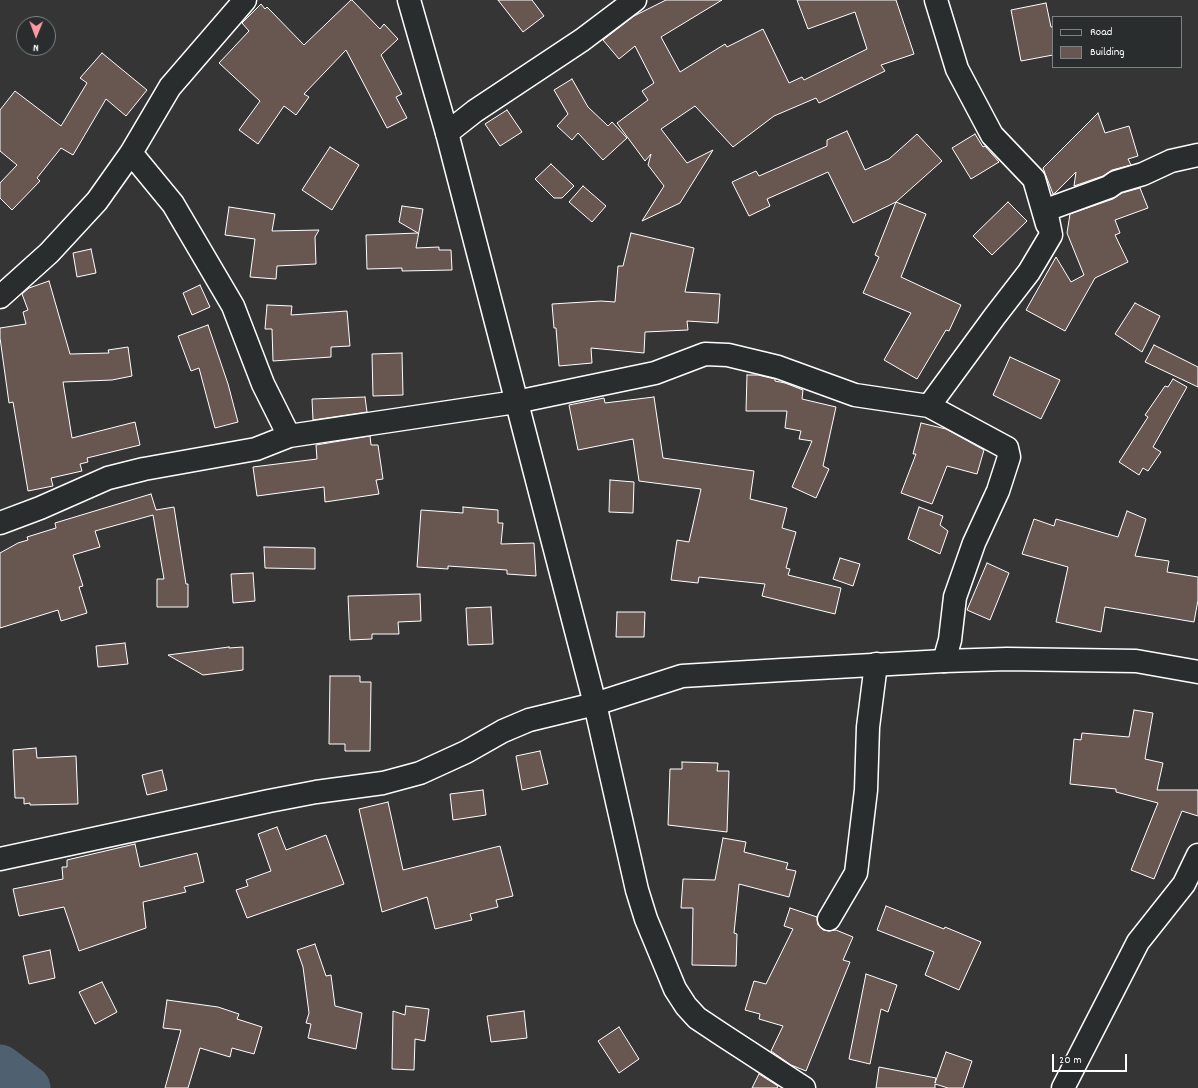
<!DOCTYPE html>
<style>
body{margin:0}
#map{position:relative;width:1198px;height:1088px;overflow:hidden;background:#363535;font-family:Dekko,sans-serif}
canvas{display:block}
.legend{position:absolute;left:1052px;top:16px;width:130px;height:52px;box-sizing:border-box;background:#2a2d2e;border:1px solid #7f8182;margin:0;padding:5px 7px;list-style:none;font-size:12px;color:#fff}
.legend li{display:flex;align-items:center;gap:8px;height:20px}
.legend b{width:20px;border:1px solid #7f8182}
.north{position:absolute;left:16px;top:16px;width:40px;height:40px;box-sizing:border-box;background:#2a2d2e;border:1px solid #7f8182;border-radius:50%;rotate:181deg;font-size:11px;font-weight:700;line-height:16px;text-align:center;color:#fff}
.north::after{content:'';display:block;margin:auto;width:14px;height:18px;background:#ff9aa2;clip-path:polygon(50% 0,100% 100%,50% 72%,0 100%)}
.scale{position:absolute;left:1052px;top:1054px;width:75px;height:18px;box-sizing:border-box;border:2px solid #fff;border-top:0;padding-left:5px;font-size:12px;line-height:14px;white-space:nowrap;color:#fff;-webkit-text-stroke:3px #2a2d2e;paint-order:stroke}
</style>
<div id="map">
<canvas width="1198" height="1088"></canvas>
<ul class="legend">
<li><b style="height:5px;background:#2a2d2e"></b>Road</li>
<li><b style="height:11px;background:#685651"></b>Building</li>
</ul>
<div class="north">N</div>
<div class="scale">20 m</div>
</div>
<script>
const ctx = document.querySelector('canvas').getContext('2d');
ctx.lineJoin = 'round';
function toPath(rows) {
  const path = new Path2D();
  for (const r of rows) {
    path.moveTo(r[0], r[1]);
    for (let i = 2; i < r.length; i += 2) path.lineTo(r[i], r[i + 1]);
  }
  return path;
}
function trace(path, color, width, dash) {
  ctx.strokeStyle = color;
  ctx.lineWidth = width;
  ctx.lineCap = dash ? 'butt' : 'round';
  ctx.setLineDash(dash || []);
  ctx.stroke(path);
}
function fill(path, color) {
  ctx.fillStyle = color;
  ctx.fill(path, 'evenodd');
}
const river = toPath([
 [0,1067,28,1088]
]);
const building = toPath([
 [351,0,352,0,380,29,384,24,398,39,381,55,402,94,396,97,407,118,387,128,346,50,304,94,309,97,296,115,284,106,258,144,239,130,260,101,219,63,249,31,242,23,261,4,265,9,267,7,304,45,351,0],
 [498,0,532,0,544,16,523,32,498,0],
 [666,0,722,0,661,37,680,72,725,44,727,47,763,29,789,83,802,77,804,80,867,49,855,12,808,29,797,0,896,0,914,54,881,65,885,71,819,103,816,98,774,116,733,147,695,106,661,129,687,163,713,150,680,203,642,221,664,186,648,165,651,154,645,161,617,123,648,100,642,91,654,83,635,46,619,59,603,40,634,16,666,0],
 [1046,3,1051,27,1053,27,1053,55,1021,61,1011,10,1046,3],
 [102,53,147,90,126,116,106,99,73,155,61,148,37,178,40,181,12,210,0,198,0,183,17,165,0,151,0,110,15,91,61,126,87,83,80,78,102,53],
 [572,79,588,107,608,126,612,122,627,138,603,160,578,133,572,140,557,126,568,114,554,90,572,79],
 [507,110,522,132,500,146,485,124,507,110],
 [1098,113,1105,133,1129,126,1138,156,1128,159,1131,165,1112,170,1103,176,1074,186,1076,172,1055,193,1053,194,1043,168,1098,113],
 [847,131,865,170,889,159,917,134,942,161,896,202,926,214,901,277,961,305,949,331,946,330,917,379,884,360,911,313,863,293,879,257,875,255,896,202,853,223,828,172,767,199,770,206,749,216,732,182,756,171,759,176,827,146,827,140,847,131],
 [975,134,983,147,985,146,999,162,971,179,952,148,975,134],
 [330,147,359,165,332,210,302,190,330,147],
 [551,164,574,186,562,198,554,198,535,179,551,164],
 [583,186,606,206,592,222,569,202,583,186],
 [1140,188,1148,208,1115,220,1120,233,1115,235,1128,262,1095,278,1065,331,1026,310,1056,257,1071,282,1084,275,1067,233,1070,214,1113,199,1122,193,1140,188],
 [1008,202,1027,221,992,255,973,236,1008,202],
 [402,206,423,209,416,248,439,247,439,250,451,250,452,270,402,271,402,268,367,269,366,235,418,233,399,222,402,206],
 [229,207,275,214,272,231,319,230,315,237,316,264,277,266,276,279,250,277,255,239,225,235,229,207],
 [631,233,694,248,685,292,720,294,718,323,687,321,688,330,645,332,644,353,591,348,592,363,559,366,556,328,554,328,552,304,601,301,615,302,618,266,623,266,631,233],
 [91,249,96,273,77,277,73,253,91,249],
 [49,281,70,354,109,353,108,350,128,347,132,376,112,380,63,382,72,438,135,422,140,445,87,458,88,462,80,464,82,471,51,478,53,486,28,491,13,402,9,403,0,338,0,328,26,324,23,312,28,310,22,294,29,288,49,281],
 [200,285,210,307,192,315,183,293,200,285],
 [1135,303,1160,316,1142,352,1115,334,1135,303],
 [267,305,292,306,291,315,347,311,350,346,331,347,331,357,273,361,272,329,265,329,267,305],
 [208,325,228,384,238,422,215,428,199,368,191,371,178,336,208,325],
 [1154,345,1198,367,1198,387,1145,362,1154,345],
 [402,353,403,395,373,396,372,354,402,353],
 [1010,357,1060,380,1041,419,993,395,1010,357],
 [747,375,758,375,775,379,775,381,785,383,803,390,802,399,836,407,823,466,829,469,816,498,792,487,812,441,799,439,801,431,785,428,787,411,746,411,747,375],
 [1173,379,1187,387,1153,447,1161,452,1148,471,1143,468,1139,475,1119,462,1148,417,1145,415,1165,386,1168,387,1173,379],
 [365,397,367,412,313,420,312,399,365,397],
 [654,397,663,458,754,471,750,499,787,508,782,528,796,532,786,568,790,569,788,575,841,588,835,614,762,596,765,584,699,577,698,583,671,580,677,540,689,542,701,489,639,481,633,439,578,450,569,405,604,398,605,403,654,397],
 [921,423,946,429,984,450,977,474,947,466,932,504,901,493,916,454,913,454,921,423],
 [370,436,371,445,378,445,383,479,376,480,379,494,325,502,324,487,257,496,253,467,317,459,316,445,370,436],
 [610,480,634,482,633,513,609,512,610,480],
 [151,494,156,510,174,507,186,584,188,584,188,607,157,607,157,579,164,579,153,515,95,531,100,547,73,555,83,586,79,587,87,613,61,621,58,610,0,628,0,553,18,543,28,540,27,537,56,528,55,523,151,494],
 [463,507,498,510,498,523,503,523,501,544,534,543,536,576,507,574,507,570,448,566,448,569,417,567,421,510,463,513,463,507],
 [919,507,943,516,940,525,948,531,940,554,908,539,919,507],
 [1127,511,1146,519,1135,556,1169,561,1167,572,1198,577,1198,600,1194,622,1105,607,1101,632,1056,622,1068,567,1022,554,1034,519,1054,526,1056,519,1118,537,1127,511],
 [264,547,315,548,315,569,265,568,264,547],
 [840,558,860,564,853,586,833,579,840,558],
 [987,563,1009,573,990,620,967,610,987,563],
 [253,573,255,601,233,603,231,574,253,573],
 [420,594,421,621,398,622,399,634,372,634,372,639,350,640,348,596,420,594],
 [491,607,493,644,468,645,466,608,491,607],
 [617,612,645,612,644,637,616,637,617,612],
 [125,643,128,664,98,667,96,646,125,643],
 [229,647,229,648,243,647,243,670,203,675,168,655,229,647],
 [330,676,360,676,360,682,371,682,370,751,345,751,345,744,329,744,330,676],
 [1134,710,1153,713,1145,759,1163,763,1157,790,1198,790,1198,816,1182,811,1154,879,1131,870,1158,803,1116,792,1116,789,1070,784,1074,739,1081,740,1082,733,1129,737,1134,710],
 [36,748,37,758,76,756,78,804,30,805,30,803,24,804,24,798,15,798,13,750,36,748],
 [540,751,548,784,522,790,516,756,540,751],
 [682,762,718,763,717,771,729,771,727,832,668,825,670,769,682,769,682,762],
 [162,770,167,790,147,795,142,775,162,770],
 [483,790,486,815,453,820,450,794,483,790],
 [388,802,403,870,500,846,513,896,496,900,498,907,470,914,472,920,435,929,427,897,382,912,359,809,388,802],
 [277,827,286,850,326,835,344,884,247,918,236,890,248,886,246,880,271,871,258,834,277,827],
 [723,838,746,842,744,852,788,863,786,869,796,871,789,897,739,884,734,933,737,934,736,966,692,965,693,908,681,908,683,879,715,880,723,838],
 [135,844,140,867,197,853,204,882,184,887,186,892,143,902,146,928,79,951,64,907,19,916,13,889,63,879,62,867,67,867,67,860,135,844],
 [886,906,944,929,945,927,981,942,959,990,925,975,934,952,877,930,886,906],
 [790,908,817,917,818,925,823,930,829,931,836,930,853,937,843,960,850,962,806,1071,791,1065,771,1051,783,1026,759,1019,760,1014,745,1010,754,981,766,984,793,929,784,926,790,908],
 [315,944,326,976,331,975,335,1006,362,1013,356,1049,308,1038,311,1024,306,1023,309,1013,303,967,297,950,315,944],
 [50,950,55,978,29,984,23,956,50,950],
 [866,974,897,985,888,1012,881,1009,870,1064,849,1059,866,974],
 [102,982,117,1012,95,1024,79,992,102,982],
 [167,1000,218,1007,239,1014,237,1019,262,1027,254,1054,232,1048,230,1057,200,1048,188,1088,165,1088,181,1030,163,1028,167,1000],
 [406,1006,429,1009,425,1041,415,1039,414,1070,392,1069,393,1011,405,1015,406,1006],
 [524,1011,527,1038,491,1042,487,1016,524,1011],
 [619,1027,639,1059,619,1073,598,1041,619,1027],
 [946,1052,972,1061,963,1088,948,1088,935,1084,935,1088,876,1088,879,1067,936,1078,935,1083,946,1052],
 [759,1074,778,1086,777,1088,752,1088,759,1074]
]);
const street = toPath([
 [936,0,957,69,992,135,1034,179,1047,224],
 [447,133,475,111,582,40,635,0],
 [131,153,173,204,233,306,263,384,289,436],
 [0,297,49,253,97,201,131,153,170,87,245,0],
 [929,406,995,316,1029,272,1051,235,1046,210,1109,187,1116,182,1143,174,1171,161,1198,155],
 [0,523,40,508,108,478,144,469,256,449,289,436,309,433,516,402,655,373,705,354,728,355,778,367,855,395,929,406,1007,448,1009,457,998,491,974,543,955,597,950,640,944,661],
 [0,859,269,801,316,792,383,783,420,773,466,752,503,731,529,720,595,704,637,890,646,919,675,989,686,1006,697,1018,721,1034,804,1088],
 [829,919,856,873,866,790,868,727,876,664],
 [1063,1088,1138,942,1184,884,1198,855]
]);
const secondary = toPath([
 [409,0,447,133,595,704,682,676,782,670,944,661,1007,659,1136,661,1198,672]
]);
trace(river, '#4f6171', 45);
fill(building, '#685651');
trace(building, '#fff', 1);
trace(street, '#fff', 25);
trace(secondary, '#fff', 25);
trace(street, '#2a2d2e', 22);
trace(secondary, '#2a2d2e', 22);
</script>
